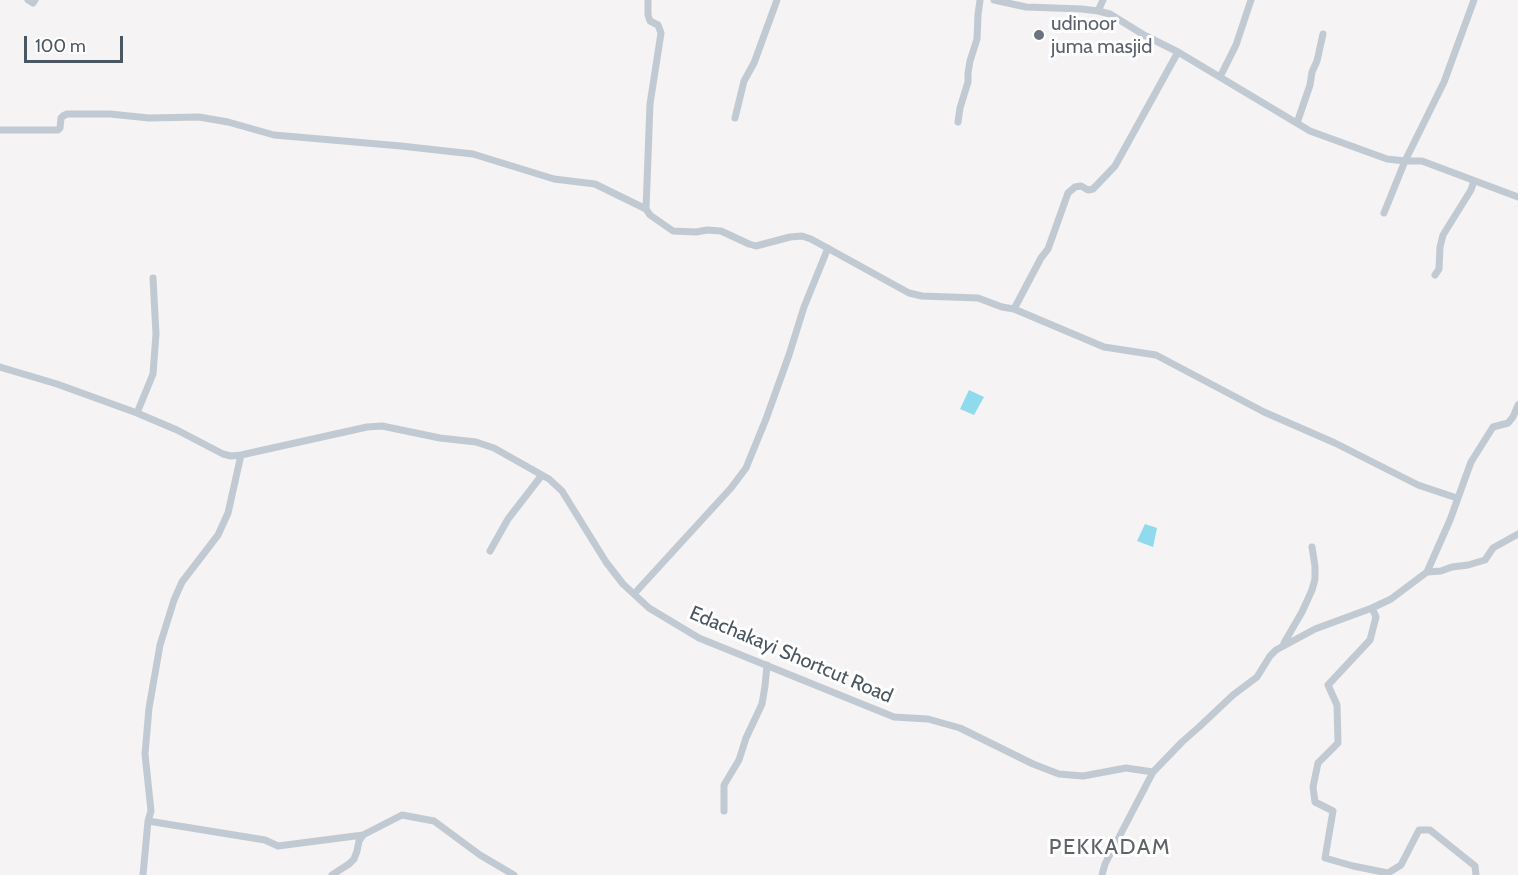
<!DOCTYPE html>
<style>
body{margin:0}
#map{position:relative;width:1518px;height:875px;overflow:hidden;background:#f5f3f3;font-family:Cabin,sans-serif}
canvas{display:block}
.scale{position:absolute;left:24px;top:36px;width:99px;height:27px;box-sizing:border-box;border:3px solid #4a5661;border-top:0;padding-left:8px;font-size:18px;line-height:21px;white-space:nowrap;color:#4a5661;-webkit-text-stroke:4px #fff;paint-order:stroke}
</style>
<div id="map">
<canvas width="1518" height="875"></canvas>
<div class="scale">100 m</div>
</div>
<script>
const ctx = document.querySelector('canvas').getContext('2d');
ctx.lineJoin = 'round';
function fill(path, color) {
  ctx.fillStyle = color;
  ctx.fill(path, 'evenodd');
}
function toPath(rows) {
  const path = new Path2D();
  for (const r of rows) {
    path.moveTo(r[0], r[1]);
    for (let i = 2; i < r.length; i += 2) path.lineTo(r[i], r[i + 1]);
  }
  return path;
}
function trace(path, color, width, dash) {
  ctx.strokeStyle = color;
  ctx.lineWidth = width;
  ctx.lineCap = dash ? 'butt' : 'round';
  ctx.setLineDash(dash || []);
  ctx.stroke(path);
}
function drawText(font, color, halo, rows, align = 'center') {
  ctx.font = font + ' Cabin,sans-serif';
  ctx.lineWidth = 6;
  ctx.setLineDash([]);
  ctx.textBaseline = 'middle';
  ctx.strokeStyle = halo;
  ctx.fillStyle = color;
  for (const [text, x, y, turn = 0] of rows) {
    ctx.save();
    ctx.translate(x, y);
    ctx.rotate((+turn || 0) * Math.PI / 180);
    ctx.textAlign = isNaN(turn) ? turn : align;
    if (halo) ctx.strokeText(text, 0, 0);
    ctx.fillText(text, 0, 0);
    ctx.restore();
  }
}
const water = toPath([
 [969,390,984,397,974,415,960,409],
 [1145,524,1157,528,1153,547,1137,541]
]);
const minor = toPath([
 [28,0,33,3,35,0],
 [994,0,1026,7,1082,9,1098,11,1110,14,1144,35,1178,52,1310,131,1387,159,1405,161,1384,213],
 [1474,0,1444,82,1405,161,1422,161,1518,197],
 [1098,11,1103,0],
 [1220,77,1236,45,1251,0],
 [735,118,744,81,754,63,777,0],
 [958,122,960,108,968,82,968,73,970,61,977,39,978,15,980,0],
 [1297,123,1310,85,1312,72,1317,61,1323,34],
 [0,130,58,130,60,128,61,118,63,116,67,114,110,114,149,118,199,117,228,122,274,135,401,146,473,154,554,179,595,184,646,209,650,215,673,231,696,232,707,230,721,231,749,244,756,246,790,237,802,236,811,239,909,293,922,296,978,298,1002,307,1014,309,1104,347,1156,355,1264,412,1335,443,1418,485,1457,498],
 [646,209,650,104,661,33,658,25,650,21,648,15,648,0],
 [1435,275,1439,269,1440,247,1443,235,1471,190,1474,181],
 [1014,309,1041,258,1048,249,1068,193,1075,187,1081,186,1088,190,1093,189,1115,166,1178,52],
 [0,367,57,384,137,413,177,430,223,454,231,456,241,455,367,427,382,426,440,438,476,442,494,448,549,479,562,491,606,562,623,584,649,608,699,638,894,717,928,719,960,728,1033,764,1059,774,1083,776,1126,768,1153,772],
 [137,413,153,374,156,334,153,278],
 [490,551,508,519,542,475],
 [1427,572,1441,571,1452,567,1468,565,1485,560,1493,548,1518,534],
 [634,594,731,488,746,468,766,419,789,355,804,307,828,248],
 [1372,608,1376,617,1370,640,1328,685,1337,705,1338,743,1318,763,1313,787,1315,802,1333,811,1325,858,1353,866,1388,873,1401,865,1419,830,1430,830,1475,866,1476,875],
 [1284,643,1302,612,1312,590,1315,579,1315,566,1312,547],
 [724,811,724,785,739,760,746,738,762,704,765,686,767,665],
 [148,821,265,840,278,846,363,835],
 [143,875,148,821,151,811,145,754,149,708,160,645,174,600,182,582,218,535,228,513,241,455],
 [332,875,349,864,354,859,357,851,359,841,363,835,402,815,434,821,480,855,514,875],
 [1102,875,1105,864,1153,772,1182,742,1199,727,1233,695,1257,677,1270,656,1276,650,1315,629,1372,608,1391,599,1427,572,1450,520,1471,462,1493,427,1508,423,1513,417,1518,405]
]);
const markers = [
 [1039,35,6,"#6b7280"]
];
const worshipNames = [
 ["udinoor",1051,24],
 ["juma masjid",1051,47]
];
const streetNames = [
 ["Edachakayi Shortcut Road",791,655,23]
];
const quarterNames = [
 ["PEKKADAM",1110,848]
];
fill(water, '#90daee');
trace(minor, '#c1cad2', 7);
for (const [x, y, r, color] of markers) {
  const dot = new Path2D();
  dot.arc(x, y, r, 0, 2 * Math.PI);
  ctx.fillStyle = color;
  ctx.fill(dot);
  trace(dot, '#fff', 2);
}
drawText('20px', '#5b616d', '#fff', worshipNames, 'left');
drawText('20px', '#4a5661', '#fff', streetNames);
ctx.letterSpacing = '1.5px';
drawText('22px', '#5f6368', '#fff', quarterNames);
ctx.letterSpacing = '0px';
</script>
